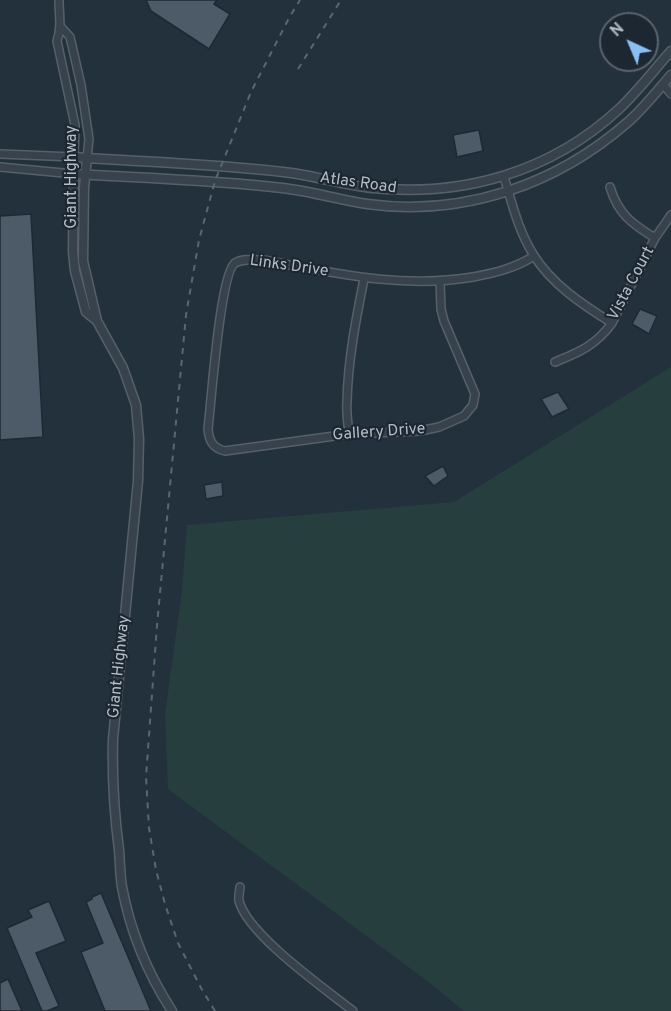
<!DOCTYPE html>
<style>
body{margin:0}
#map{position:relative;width:671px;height:1011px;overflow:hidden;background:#23313c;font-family:Overpass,sans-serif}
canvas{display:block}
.north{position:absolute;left:599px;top:12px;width:60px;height:60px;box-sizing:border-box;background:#1c2731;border:2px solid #58636d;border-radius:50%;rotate:316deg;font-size:16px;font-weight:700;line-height:24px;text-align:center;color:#b3bdc7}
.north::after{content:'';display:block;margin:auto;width:21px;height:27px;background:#8abff6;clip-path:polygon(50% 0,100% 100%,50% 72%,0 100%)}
</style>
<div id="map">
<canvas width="671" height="1011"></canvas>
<div class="north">N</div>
</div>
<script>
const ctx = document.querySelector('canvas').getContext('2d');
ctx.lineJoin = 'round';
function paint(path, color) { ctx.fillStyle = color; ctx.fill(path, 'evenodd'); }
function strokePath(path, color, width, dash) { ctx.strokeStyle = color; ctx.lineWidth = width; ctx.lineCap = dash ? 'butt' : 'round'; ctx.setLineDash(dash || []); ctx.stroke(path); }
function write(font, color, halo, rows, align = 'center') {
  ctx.font = font + ' Overpass,sans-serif'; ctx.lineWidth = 4.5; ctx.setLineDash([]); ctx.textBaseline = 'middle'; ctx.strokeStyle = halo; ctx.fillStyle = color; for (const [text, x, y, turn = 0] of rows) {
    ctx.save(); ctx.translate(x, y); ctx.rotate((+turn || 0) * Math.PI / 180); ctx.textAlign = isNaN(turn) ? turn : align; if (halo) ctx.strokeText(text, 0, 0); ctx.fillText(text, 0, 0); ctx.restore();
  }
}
paint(new Path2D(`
 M671,367V1011H464L426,980L168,789L165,714L182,591L187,525L454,502Z`), '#263f3e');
const building = new Path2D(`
 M146,0H217L214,4L230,14L209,49L151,11Z
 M479,130L483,151L457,157L453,135Z
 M31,214L43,437L0,440V216Z
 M640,309L657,316L649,334L632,324Z
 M558,392L569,409L552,417L541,399Z
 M443,466L448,476L434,486L425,476Z
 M222,482L223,496L206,499L204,485Z
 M101,893L151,1011H105L81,952L103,943L86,902L92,899V897Z
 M49,901L66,941L36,953L59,1006L47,1011H42L7,928L32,917L28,910Z
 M8,979L22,1011H0V983Z`);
paint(building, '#4d5a67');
strokePath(building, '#1e2933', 1.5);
const minor = new Path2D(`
 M61,27L70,37L81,85L89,139L87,158
 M663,84L671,94
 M0,154L74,157L75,125L57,41C62,26 59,16 59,0
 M0,167L74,174
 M504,177C512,203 518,230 533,254C551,284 583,305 612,323
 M610,187C618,214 632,224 655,238
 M440,281L441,309L444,321L475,394L473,405L464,416L439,427L420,431L349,434L225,451C212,448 209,440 208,429C211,405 220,273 235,263C243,258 255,260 263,260C334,273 402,289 473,277C495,273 515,268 534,256
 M555,362C580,352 596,345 612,323L655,238L671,215
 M349,434C348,423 346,412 347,401C348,360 356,319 364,279
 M240,887C240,891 238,897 239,901C248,935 324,988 353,1011`);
const tertiary = new Path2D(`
 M87,158L84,188L83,261L97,321L123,368L136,405L139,439L138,481L113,739C112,777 114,812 119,850C120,862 120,875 122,887C130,930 148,974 172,1011
 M74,174C143,178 213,180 282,188C311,191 339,200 367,204C463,217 556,185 628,122C644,108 657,91 671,75
 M97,321L86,312L75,271L73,252L74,157C144,162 214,164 283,172C313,175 342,185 372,188C464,197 551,172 619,109C638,91 654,70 671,51`);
strokePath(minor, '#55606a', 10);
strokePath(tertiary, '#55606a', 11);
strokePath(minor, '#37424c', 7);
strokePath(tertiary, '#37424c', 8);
strokePath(new Path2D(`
 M298,69L341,0
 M215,1011L201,988L178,943L165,904L156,870L149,828L146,777L157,625L186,315L199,240L215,181L251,92L289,18L300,0`), '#596773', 2, [6, 6]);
write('16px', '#b3bdc7', '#1c2731', [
 ["Giant Highway",73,177,-90],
 ["Atlas Road",358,184,8],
 ["Links Drive",289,267,8],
 ["Vista Court",632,284,-62],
 ["Gallery Drive",379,433,-4],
 ["Giant Highway",120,667,-84]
]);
</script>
